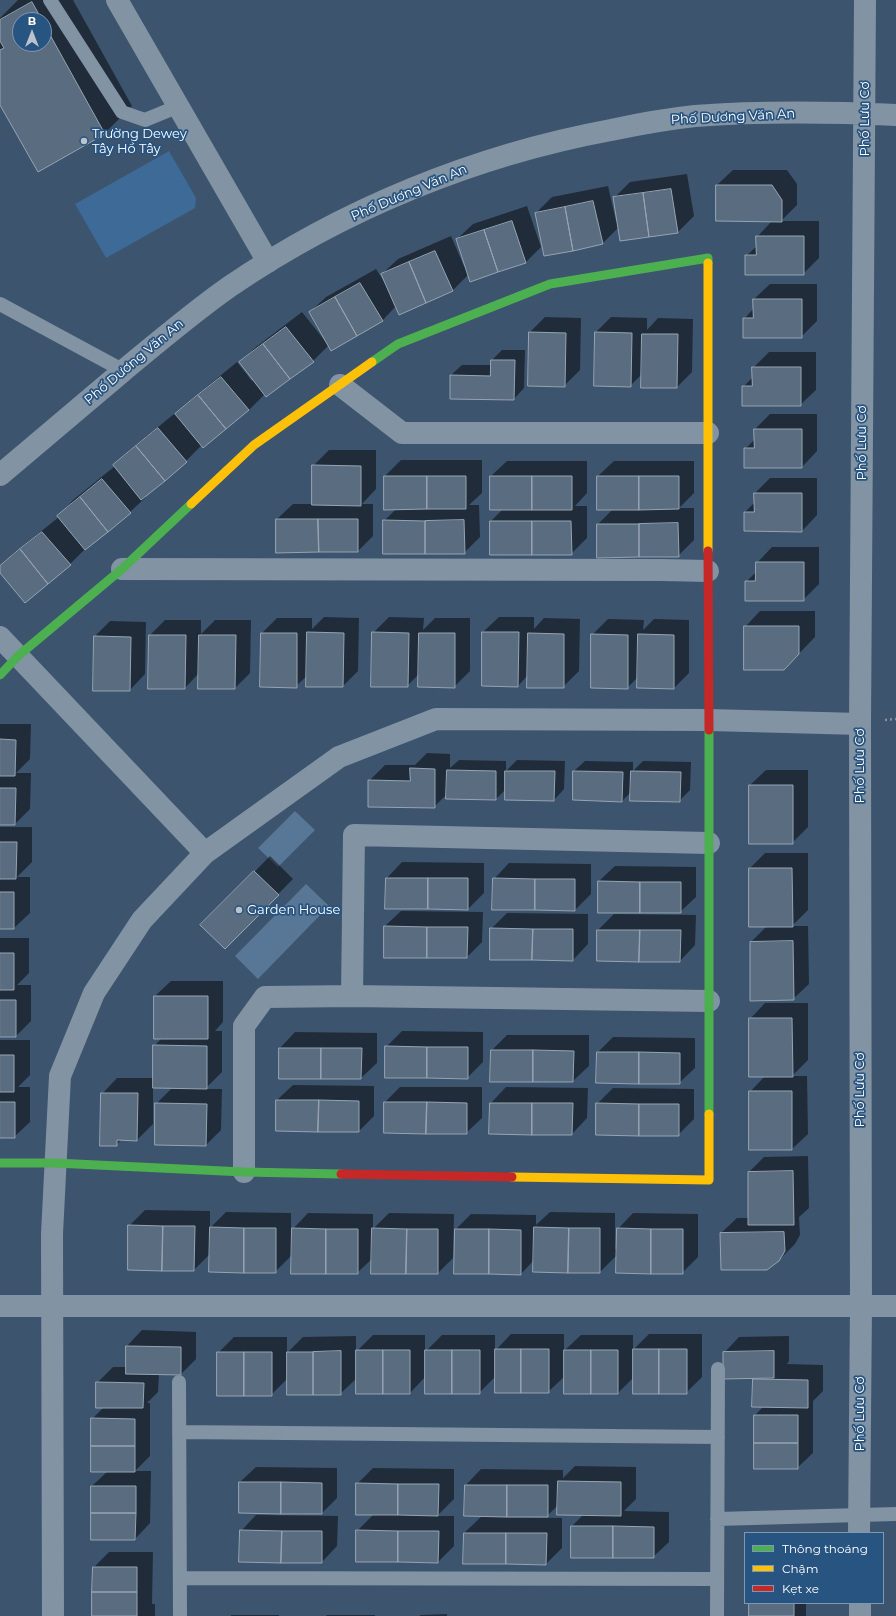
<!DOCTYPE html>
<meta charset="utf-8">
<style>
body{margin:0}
#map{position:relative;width:896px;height:1616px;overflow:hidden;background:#3c546d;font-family:Montserrat,sans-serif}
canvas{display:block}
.legend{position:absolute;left:744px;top:1532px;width:140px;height:72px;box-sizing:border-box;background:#285481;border:1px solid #7e98b3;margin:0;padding:5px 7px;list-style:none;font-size:12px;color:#fff}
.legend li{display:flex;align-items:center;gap:8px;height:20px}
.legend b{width:20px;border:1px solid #7e98b3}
.north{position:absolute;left:12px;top:12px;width:40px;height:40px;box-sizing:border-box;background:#285481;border:1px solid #7e98b3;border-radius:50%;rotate:0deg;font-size:11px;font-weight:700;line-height:16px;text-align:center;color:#fff}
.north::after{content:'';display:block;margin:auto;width:14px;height:18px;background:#bbc3cc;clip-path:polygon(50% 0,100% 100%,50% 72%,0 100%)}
</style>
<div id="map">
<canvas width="896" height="1616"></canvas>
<ul class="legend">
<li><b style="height:5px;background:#4caf50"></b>Thông thoáng</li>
<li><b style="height:5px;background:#ffc107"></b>Chậm</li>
<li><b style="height:5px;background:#c62828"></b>Kẹt xe</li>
</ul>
<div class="north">B</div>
</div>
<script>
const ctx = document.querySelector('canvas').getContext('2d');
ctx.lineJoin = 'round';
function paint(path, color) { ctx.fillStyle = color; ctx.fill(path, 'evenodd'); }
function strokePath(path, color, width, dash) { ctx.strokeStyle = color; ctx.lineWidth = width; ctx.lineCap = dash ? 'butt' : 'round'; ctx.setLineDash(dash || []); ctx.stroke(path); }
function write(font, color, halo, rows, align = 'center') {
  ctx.font = font + ' Montserrat,sans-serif'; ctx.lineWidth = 3.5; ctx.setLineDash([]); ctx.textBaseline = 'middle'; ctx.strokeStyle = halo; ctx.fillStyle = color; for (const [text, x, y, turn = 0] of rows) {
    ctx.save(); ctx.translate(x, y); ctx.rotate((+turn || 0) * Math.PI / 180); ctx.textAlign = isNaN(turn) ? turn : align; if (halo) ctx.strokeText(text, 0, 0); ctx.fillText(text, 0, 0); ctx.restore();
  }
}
paint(new Path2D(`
 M169,151L196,198L195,208L106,258L75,204Z`), '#3d6a97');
paint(new Path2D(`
 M295,811L315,830L278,867L258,848Z
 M306,884L329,906L258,979L235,956Z`), '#587695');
paint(new Path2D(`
 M18,0H73L132,106L105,133L38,171L0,103V18ZM20,20H44V44H20Z
 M733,170H787L797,184V205L781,221H819V258L803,274L746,256L757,246V237L772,221L717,185Z
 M687,174L694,216L678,232L621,240L619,227L602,244L536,213L552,197L608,186L616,221H618L614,198L630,182Z
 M527,206L541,247L526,262L468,275L453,290L396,306L382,321L329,345L313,361L266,396L265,394L249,410L202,445L186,461L145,495L146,497L130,512L85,549L70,564L0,571V567L14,553L59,517L73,500L115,466L114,465L130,450L174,414L176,415L192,399L237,362L252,381L254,379L240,362L256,347L302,312L325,341L326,340L310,312L326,297L376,269L385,283H386L382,274L398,259L451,236L464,266H466L457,239L473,224Z
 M770,284H817V321L801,337L744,319L754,308V299Z
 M545,317L581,318L580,370L564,386L530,332Z
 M611,317L647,318V330L658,318L693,319L692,372L677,387L642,374L630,386L596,332Z
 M502,350H525L524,388L514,399L451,375L462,365H491L492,360Z
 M769,352H816V390L800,405L743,387L753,377V368Z
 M770,414H817V451L802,467L745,449L755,439V429Z
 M329,450H376V489L362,504H373V536L358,551L277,519L293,504H313V466Z
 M401,460H482V493L469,505H479L480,537L464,553L384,521L396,509H385V476Z
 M507,461H587V493L575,506H587V538L571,554L491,521L503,509L491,476Z
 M614,461H694V493L679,508H694V540L678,556L598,524L613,509L598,476Z
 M770,478H817V515L802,531L745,512L755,502V493Z
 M772,547H819V584L803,600L746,582L756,572L757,563Z
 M760,611H815V637L784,669L745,627Z
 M324,617L359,618L358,671L343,686L308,675L296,686L262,633L277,618H312V629Z
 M389,617L424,618L423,630L435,618H470V671L454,687L419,674L407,686L373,633Z
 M499,617H534V629L544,618L580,619L579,671L563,687L528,675L518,686L483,632Z
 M608,619L644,620L643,630L654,619L689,620V673L674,688L638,677L627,688L592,635Z
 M165,620H201V634L215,620H251L250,673L235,688L199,673L185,688L150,635Z
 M110,621L146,622L145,674L130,690L95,636Z
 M0,724H31L30,759L16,773H31L30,809L15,824H0Z
 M427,753L450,754V768L459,760L506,761V771L517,760L565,761L564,789L554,800L506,789L496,799L447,794L434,807L369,781L385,765H415Z
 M585,761L633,762V771L643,761L691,762L690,790L679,801L632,791L622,801L574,771Z
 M766,770H808V827L792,843L750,785Z
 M0,827H32V862L17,877H30V913L14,928H0Z
 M765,853H808V910L792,926H808L809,984L793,999L751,942L767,926L750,868Z
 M270,856L293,879L225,948L202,925Z
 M402,862L484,863V893L468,909L386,908L387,878Z
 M509,863L591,864V894L575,910L493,909L494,879Z
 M615,866L696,867V897L680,912L599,881Z
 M401,911L483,912L482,942L467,957L385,926Z
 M507,913L588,914V944L573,960L491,929Z
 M614,914L696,915L695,945L680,961L598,930Z
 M0,938H29V973L17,985H31V1021L16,1036H0Z
 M171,981H223V1022L215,1031H222V1072L205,1089H222L221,1130L206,1145L156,1104L173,1087H153V1124L137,1140L122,1139L116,1145L102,1094L117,1078H154V1046L162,1038L155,996Z
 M765,1003H808V1060L792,1076H807L808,1134L792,1149H750V1092L765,1076L750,1019Z
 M402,1031L483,1032V1062L467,1078L386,1047Z
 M295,1032L377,1033V1063L361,1078H280V1048Z
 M507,1035H589V1066L573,1081H491L492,1050Z
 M613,1037L695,1038V1068L679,1083L598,1052Z
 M0,1040H30V1075L18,1087H30V1122L14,1137H0Z
 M293,1085L374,1086V1116L359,1131L277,1100Z
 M400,1087H482V1118L466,1133L385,1102Z
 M506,1087L588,1088L587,1118L572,1134L491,1103Z
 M613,1088L694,1089V1119L678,1135L597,1104Z
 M808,1156L809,1208L799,1217L800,1235L795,1244L779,1260L721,1233L737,1218H749V1172L764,1157Z
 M145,1210L210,1211V1228L226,1212L291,1213V1231L308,1213L373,1214V1229L389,1213L454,1214L453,1258L438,1273L373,1258L357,1273L292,1255L275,1272L210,1254L194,1270L129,1269V1226Z
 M550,1212L615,1213V1249H617L618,1229L633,1213L698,1214V1257L682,1273L617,1255L600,1272L534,1260L521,1274L456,1229L471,1214L536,1215V1225Z
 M142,1330L196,1332V1359L181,1374H159L158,1392L147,1403H150V1456L135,1471H151L150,1523L135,1539L92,1486L108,1471L92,1419L104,1407L97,1383L113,1367H127V1346Z
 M511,1334H564V1351L581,1335H633V1350L649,1334H702V1377L686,1393L634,1377L618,1393L565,1376L548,1392L496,1376L479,1393L426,1376L410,1393L357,1378L340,1394L288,1378L271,1395L218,1353L234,1337H287V1353L303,1337L356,1336V1352L373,1335H425V1352L442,1335H495V1351Z
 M789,1336V1361L787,1364L823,1365V1391L813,1401V1453L797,1468L755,1415L764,1406H753L754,1377L724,1353L739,1337Z
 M575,1466L636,1467V1499L624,1511L669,1512V1542L653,1557L572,1526L584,1514L559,1504L547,1516H482V1517L562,1518V1548L546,1564L464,1563V1533L482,1516L465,1515L466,1485L481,1469L563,1470V1478Z
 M256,1467L337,1468V1498L322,1513L240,1482Z
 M373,1468L454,1469V1499L437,1516H454V1546L438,1562L357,1561V1531L374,1514L357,1484Z
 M256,1515L338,1516L337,1546L322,1562L241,1531Z
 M109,1552H153L152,1604H155V1616H93L94,1567Z
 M750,1603H806V1616H749Z
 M447,1614V1616H419L421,1615Z
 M231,1615H279V1616H231Z
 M327,1615H375V1616H326Z`), '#0007');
const building = new Path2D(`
 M32,2L42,20H20V44H44V24L105,134L38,172L0,105V50L4,48L0,41V20Z
 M716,185H772L782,200V222L716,221Z
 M671,189L678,233L649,237L643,193Z
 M643,193L649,237L620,241L613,197Z
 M593,201L603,244L573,251L565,207Z
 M565,207L573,251L544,256L535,213Z
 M512,221L526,263L498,272L484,230Z
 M484,230L498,272L470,282L456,239Z
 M756,236H804V275H745V255H756Z
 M435,251L453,291L426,303L409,262Z
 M409,262L426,303L399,315L381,274Z
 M360,283L383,321L357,336L335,297Z
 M335,297L357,336L331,351L309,312Z
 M753,299H802V338H743V318H753Z
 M286,327L314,362L290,379L263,344Z
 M529,332L566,333L565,387L528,386Z
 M595,332L632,333L631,387L594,386Z
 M642,334H678L677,388H641Z
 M263,344L290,379L266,397L239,362Z
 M491,360H515L514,400L450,399V375L490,376Z
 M752,367H801V406H742V386H752Z
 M221,377L249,410L226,429L198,395Z
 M198,395L226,429L203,448L175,414Z
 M158,428L187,462L165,481L136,446Z
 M754,429H802V468H744V448H754Z
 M136,446L165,481L141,500L113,465Z
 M312,465L361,466V506L312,505Z
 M384,476H427V509L384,510Z
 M427,476H466V509H427Z
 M490,476H532V510H490Z
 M532,476H572V510H532Z
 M597,476H639V510H597Z
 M639,476H679V509L639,510Z
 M102,479L131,513L108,532L80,497Z
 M754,493H802V532L744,531V512H754Z
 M80,497L108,532L85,550L57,516Z
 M276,519H318L319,552L276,553Z
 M318,519H358V552H319Z
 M383,520L425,521V554H383Z
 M464,520L465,554H425V521Z
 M490,521H532V555H490Z
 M532,521H571L572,555H532Z
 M678,523L679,557H639V524Z
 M597,524H639V557L597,558Z
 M42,532L71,565L48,584L20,549Z
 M20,549L48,584L25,603L0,573V566Z
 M756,562H804V601H745V581H755Z
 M744,626H799V654L784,670H744Z
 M307,632L344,633L343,687H306Z
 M372,632L409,633L408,687H371Z
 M482,632H519L518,687L482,686Z
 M261,633H297V688L260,687Z
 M419,633H455V688L418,687Z
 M528,633L564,634V688H527Z
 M591,634L628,635V689L591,688Z
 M638,634L674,635V689L637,688Z
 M149,635H186L185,689H148Z
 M199,635H236L235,689H198Z
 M94,636L131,637L130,691H93Z
 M0,739L16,740L15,776H0Z
 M410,768L435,769V808L368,807V780L410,781Z
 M447,770L496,771V800L446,799Z
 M505,771H555L554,801L505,800Z
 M573,771L623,772L622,802L573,800Z
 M631,771L681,772L680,802L630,801Z
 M749,785H793V844H749Z
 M0,788H16L15,825H0Z
 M0,842H17L16,879H0Z
 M749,868H792L793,927H749Z
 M254,871L279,895L225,949L200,925Z
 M386,878H428V909H385Z
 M428,878H468V910L428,909Z
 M493,878L535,879V910H492Z
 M535,879H575V911L535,910Z
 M598,881L640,882V913H598Z
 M640,882H681V913H640Z
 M0,892H14V929H0Z
 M384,926L427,927V958H384Z
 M427,927H468L467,958H427Z
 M490,928L533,929L532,960H490Z
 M533,929H573V961L532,960Z
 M597,930H640L639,962L597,961Z
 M640,930H681L680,962H639Z
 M793,941L794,1000L750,1001V942Z
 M0,953H14V990H0Z
 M154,996H208V1039H154Z
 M0,1000H16V1037H0Z
 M749,1018H792L793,1077H749Z
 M153,1045L207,1046V1089L153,1088Z
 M385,1046L427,1047V1078H385Z
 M427,1047H468V1079L427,1078Z
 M279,1048H321V1079H279Z
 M321,1048H362L361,1079H321Z
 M491,1050H533V1082H490Z
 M533,1050L574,1051L573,1082H533Z
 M597,1052H639V1084L596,1083Z
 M639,1052L680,1053V1084H639Z
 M0,1055H14V1092H0Z
 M749,1091H792V1150H749Z
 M101,1093H138L137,1141L117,1140V1146H100Z
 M276,1100H319L318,1132L276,1131Z
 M319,1100L359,1101V1132H318Z
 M0,1102H15V1138H0Z
 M384,1102H427L426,1134L384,1133Z
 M427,1102L467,1103V1134H426Z
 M155,1103L207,1104L206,1146L155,1145Z
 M490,1103H532V1135L489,1134Z
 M532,1103H573L572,1135H532Z
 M596,1103L639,1104V1136L596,1135Z
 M639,1104H679V1136H639Z
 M793,1171L794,1225H748V1172Z
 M128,1225L163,1226L162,1271L128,1270Z
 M163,1226H195L194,1271H162Z
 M210,1227L244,1228V1273L209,1272Z
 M534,1227L569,1228L568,1273L533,1272Z
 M244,1228H276V1273H244Z
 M292,1228L326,1229V1274H291Z
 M372,1228L407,1229L406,1274H371Z
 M569,1228H600V1273H568Z
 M617,1228L651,1229V1274L616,1273Z
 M326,1229H358V1274H326Z
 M407,1229H438V1274H406Z
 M455,1229H489V1274H454Z
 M489,1229L521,1230V1275L489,1274Z
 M651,1229H683V1274H651Z
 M784,1232L785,1251L779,1261L767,1270H721L720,1233Z
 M126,1346L181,1347V1375L126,1374Z
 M495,1349H521V1393H495Z
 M521,1349H549V1393H521Z
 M633,1349H659V1394H633Z
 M659,1349H687V1394H659Z
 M356,1350H383V1394H356Z
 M383,1350H410V1394H383Z
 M425,1350H452V1394H425Z
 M452,1350H480V1394H452Z
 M564,1350H591V1394H564Z
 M591,1350H618V1394H591Z
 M341,1351V1395H313V1352Z
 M774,1351V1378L723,1379V1352Z
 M217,1352H244V1396H217Z
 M244,1352H272V1396H244Z
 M287,1352H313V1395H287Z
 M753,1379L808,1380V1408L752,1407Z
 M96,1382L144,1383L143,1408H96Z
 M754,1415H798V1443H754Z
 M91,1418L135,1419V1446H91Z
 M754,1443H798V1469H754Z
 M91,1446H135V1472H91Z
 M558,1481L621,1482V1516L557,1515Z
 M239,1482H281V1514L239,1513Z
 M281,1482L322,1483V1514H281Z
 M356,1483L398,1484V1515H356Z
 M398,1484H439L438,1516L398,1515Z
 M465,1485H507V1517L464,1516Z
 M507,1485H548V1517H507Z
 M91,1486H136V1513H91Z
 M91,1513H136L135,1540H91Z
 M571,1526H613V1558H571Z
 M613,1526L654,1527V1558H613Z
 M240,1530L282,1531L281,1563L239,1562Z
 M356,1530L398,1531V1562H356Z
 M282,1531H322V1563H281Z
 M398,1531H439L438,1563L398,1562Z
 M464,1533H506V1564H463Z
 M506,1533H547L546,1565L506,1564Z
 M93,1567H137V1592H92Z
 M92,1592H137V1616H92Z
 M749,1603H794V1616H749Z`);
paint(building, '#596c80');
strokePath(building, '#96a4b2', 1);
strokePath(new Path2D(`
 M885,720L896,719`), '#8293a3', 2.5, [2, 3]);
strokePath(new Path2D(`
 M50,0L122,112L145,120L179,106
 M0,304L124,371
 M179,1382L180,1616
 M179,1432L718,1437
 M717,1519L896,1514
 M180,1578L717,1579
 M717,1616L718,1369`), '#8293a3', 14);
strokePath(new Path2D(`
 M117,0L268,262
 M340,385L402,433H708
 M0,475C41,440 82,406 123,371C158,342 192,313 229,287C343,209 476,155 611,130C639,124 667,119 695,116C762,111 830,112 896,115
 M122,569L662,570L708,571
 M0,637L205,853
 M352,996L354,835L709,843
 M244,1172V1026L265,997L352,996L709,1001
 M0,1306H896
 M859,1533L861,1306L860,724L865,0
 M860,1603V1616
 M53,1616L52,1234L60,1076L94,993L142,920L205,853L339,757L436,719L709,720L860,724`), '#8293a3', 22);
strokePath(new Path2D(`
 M372,362L398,344L550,284L708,258V263
 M0,675L18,656L122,569L191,504
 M709,730V1114
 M0,1163H55L244,1172L341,1174`), '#4caf50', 9);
strokePath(new Path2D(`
 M708,263V551
 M191,504L254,445L372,362
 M512,1177L709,1180V1114`), '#ffc107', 9);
strokePath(new Path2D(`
 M708,551L709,730
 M341,1174L512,1177`), '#c62828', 9);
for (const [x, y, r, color] of [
 [84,141,4,"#bbc3cc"],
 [239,910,4,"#bbc3cc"]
]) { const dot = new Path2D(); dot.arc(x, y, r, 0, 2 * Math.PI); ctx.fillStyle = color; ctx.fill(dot); strokePath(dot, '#285481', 1.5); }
write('13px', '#fff', '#285481', [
 ["Phố Dương Văn An",733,117,-3],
 ["Phố Lưu Cơ",865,119,-90],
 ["Phố Dương Văn An",409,193,-23],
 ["Phố Dương Văn An",134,362,-40],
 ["Phố Lưu Cơ",862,443,-90],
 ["Phố Lưu Cơ",860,766,-90],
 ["Phố Lưu Cơ",860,1090,-90],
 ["Phố Lưu Cơ",860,1414,-90]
]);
write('13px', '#fff', '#285481', [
 ["Trường Dewey",92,134],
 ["Tây Hồ Tây",92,149],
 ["Garden House",247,910]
], 'left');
</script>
